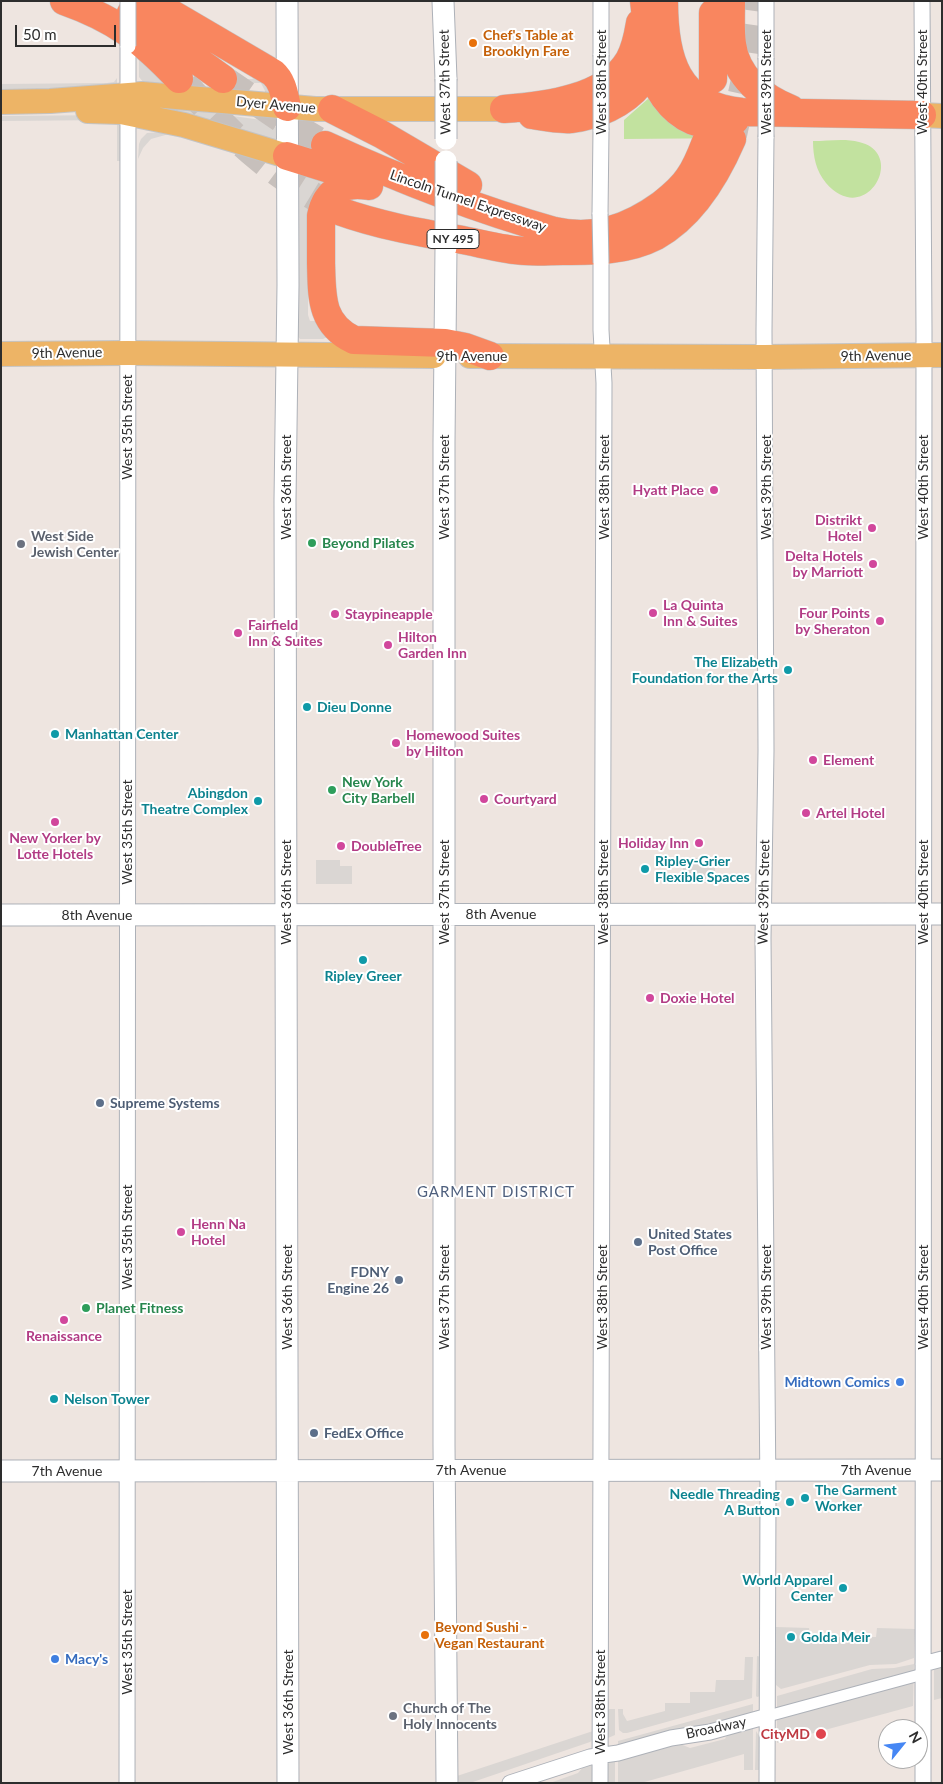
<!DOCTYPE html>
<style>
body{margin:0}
#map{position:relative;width:943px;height:1784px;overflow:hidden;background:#eee5e0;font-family:Lato,sans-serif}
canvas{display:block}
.frame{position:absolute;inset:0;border:2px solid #2d2d2d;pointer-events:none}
.north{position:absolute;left:878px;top:1719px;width:50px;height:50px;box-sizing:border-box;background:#fff;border:1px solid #ababab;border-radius:50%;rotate:61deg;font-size:14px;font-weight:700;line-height:20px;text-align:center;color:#2d2d2d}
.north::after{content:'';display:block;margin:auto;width:18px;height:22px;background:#4687f4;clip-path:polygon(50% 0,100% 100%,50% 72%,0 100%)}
.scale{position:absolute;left:15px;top:25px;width:101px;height:22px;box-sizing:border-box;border:2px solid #2d2d2d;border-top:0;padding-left:6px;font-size:15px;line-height:18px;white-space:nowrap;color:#2d2d2d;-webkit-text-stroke:4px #fff;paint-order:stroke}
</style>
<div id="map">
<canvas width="943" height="1784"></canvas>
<div class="frame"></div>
<div class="north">N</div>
<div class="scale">50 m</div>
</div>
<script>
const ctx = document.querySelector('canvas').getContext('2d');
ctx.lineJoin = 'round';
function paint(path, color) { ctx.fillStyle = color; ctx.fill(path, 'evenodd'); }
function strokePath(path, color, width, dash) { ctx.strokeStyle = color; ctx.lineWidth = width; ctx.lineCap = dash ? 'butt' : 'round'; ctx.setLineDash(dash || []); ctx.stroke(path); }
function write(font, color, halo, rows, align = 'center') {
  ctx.font = font + ' Lato,sans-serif'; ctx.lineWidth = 4; ctx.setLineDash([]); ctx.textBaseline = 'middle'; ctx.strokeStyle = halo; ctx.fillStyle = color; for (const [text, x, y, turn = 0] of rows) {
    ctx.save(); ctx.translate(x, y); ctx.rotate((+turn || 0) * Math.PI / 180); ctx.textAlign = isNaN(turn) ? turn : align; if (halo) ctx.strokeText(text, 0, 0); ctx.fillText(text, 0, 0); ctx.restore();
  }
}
paint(new Path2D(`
 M649,98L736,135H746V138L624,139V120Z
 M813,141C828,141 845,138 859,142C908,153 866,229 826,183C816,171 813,156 813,141Z`), '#c2e29f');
paint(new Path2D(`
 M139,54L192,79H252L254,78V72L275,93H266L261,83H144L139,77Z
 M117,78V86L115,88L1,90V84L107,83L114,82Z
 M139,104H146L269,121L276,127V140L274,142Z
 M113,115L120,121L123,131V161H117V123L113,120L1,121V116Z
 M161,132L169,134L151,139L143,148L138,159L139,144L141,139L147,133Z
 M296,164L308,167L311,171L328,177L330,180L316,197L310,200L308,210V315L310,321H319L325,330L327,337L323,339H300L295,333Z
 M683,858H715V883H683Z
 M316,860H340V866H352V884H316Z
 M776,1627L809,1628L810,1637H876L877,1628L915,1629L914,1658L896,1664L870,1665L781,1689L776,1685Z
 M757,1656L762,1657L761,1696L757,1697L756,1696Z
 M745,1657H753L752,1698L627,1733H623L619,1730L618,1709H623V1714L627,1721L665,1711V1703H690V1692H715L716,1680H744Z
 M914,1664L913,1706L777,1743V1696L872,1669L894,1668Z
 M942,1664V1698L934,1700V1670L935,1668Z
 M753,1704V1715L618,1749V1741Z
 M607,1709H615V1735L608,1738Z
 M749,1728L753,1729V1770H744V1754L641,1783H618V1757L673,1741L690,1748L725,1739L728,1733Z
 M593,1731V1739L590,1742L470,1783H459L458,1780L457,1776Z
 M756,1731L761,1739L763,1770H755Z
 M615,1757V1783H608V1760Z
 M592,1763L594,1783H550L578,1773L584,1766Z`), '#dad6d3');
strokePath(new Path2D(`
 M223,79L283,120L325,145
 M185,85C209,110 232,136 259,158C284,179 311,195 339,211
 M733,135L748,66L757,1`), '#c7c0bc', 28, [28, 14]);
const pedestrian = new Path2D(`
 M768,1716L923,1674`);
const minor = new Path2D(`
 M601,1V55
 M922,1L924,331L923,1783
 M766,58V1
 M766,137L764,331L766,751L763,938L768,1494L767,1783
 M600,214L601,130
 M923,1664L942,1659
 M127,1783L128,46
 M510,1783L590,1757L618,1753L671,1738L710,1732L768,1716
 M600,1783L604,383L601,330V263`);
const secondary = new Path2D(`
 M287,1L288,285L285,500L288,1783
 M443,1L446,79
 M446,248L444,442V1445L447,1783
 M1,915L942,914
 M1,1471L942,1470`);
const primary = new Path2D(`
 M1,102L50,101L142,94L315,109H504
 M88,111L121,112L184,125L287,156
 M922,115L942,116
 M1,354L128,353L434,356
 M470,356L764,357L942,355`);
const motorway = new Path2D(`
 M64,1C115,19 141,39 179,79
 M150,1L273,73C283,82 284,94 287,107
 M644,1C647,21 646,44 650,63C654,87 670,111 693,121C705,126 722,123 735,120
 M664,1C664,58 676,106 742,112L922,115
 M731,1C731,15 730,30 732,44C736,77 763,98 791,109
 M131,13L223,79
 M713,13V79
 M332,109L381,134L468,185
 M504,109C544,106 606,99 629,60C636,48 638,35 640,23
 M532,115C544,117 559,120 571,119C596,116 624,104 640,84C644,78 647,70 650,63
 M325,145C399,179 476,209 554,231C595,240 629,228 662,204C672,196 682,188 689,177C697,166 702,152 707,139
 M287,156L345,174L366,185
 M369,186C344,182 326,190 321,216C321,232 321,248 321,263C322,296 320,324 354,340L445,343L465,347L490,356
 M339,211C378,225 417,232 457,239C480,243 503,250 525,251C537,252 550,251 563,251C595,251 627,251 656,236C692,216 716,176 732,139`);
strokePath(pedestrian, '#adb1b8', 13);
strokePath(minor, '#adb1b8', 17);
strokePath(secondary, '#adb1b8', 23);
strokePath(primary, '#c4c4c4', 26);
strokePath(motorway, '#c4c4c4', 29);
strokePath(pedestrian, '#fff', 11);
strokePath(minor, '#fff', 15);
strokePath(secondary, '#fff', 21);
strokePath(primary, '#edb466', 24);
strokePath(motorway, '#f9865f', 28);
const minorBridge = new Path2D(`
 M128,1V46
 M766,58V137
 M601,130V55
 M600,214L601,263`);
const secondaryBridge = new Path2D(`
 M446,79V139
 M446,161V248`);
strokePath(minorBridge, '#adb1b8', 17, []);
strokePath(secondaryBridge, '#adb1b8', 23, []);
strokePath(minorBridge, '#fff', 15);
strokePath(secondaryBridge, '#fff', 21);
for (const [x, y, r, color] of [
 [473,43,5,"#e8710a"],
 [714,490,5,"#d1479c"],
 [872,528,5,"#d1479c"],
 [312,543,5,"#2e9e5b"],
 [21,544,5,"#6b7280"],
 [873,564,5,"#d1479c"],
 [653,613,5,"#d1479c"],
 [335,614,5,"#d1479c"],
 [880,621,5,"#d1479c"],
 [238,633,5,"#d1479c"],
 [388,645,5,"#d1479c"],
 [788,670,5,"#0f9aa8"],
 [307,707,5,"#0f9aa8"],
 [55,734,5,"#0f9aa8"],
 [396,743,5,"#d1479c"],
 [813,760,5,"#d1479c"],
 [332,790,5,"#2e9e5b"],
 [484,799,5,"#d1479c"],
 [258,801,5,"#0f9aa8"],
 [806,813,5,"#d1479c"],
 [55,822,5,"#d1479c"],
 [699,843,5,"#d1479c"],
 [341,846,5,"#d1479c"],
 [645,869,5,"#0f9aa8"],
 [363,960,5,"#0f9aa8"],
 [650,998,5,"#d1479c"],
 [100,1103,5,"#5c6f8a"],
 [181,1232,5,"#d1479c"],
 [638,1242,5,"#5c6f8a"],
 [399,1280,5,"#5c6f8a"],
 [86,1308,5,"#2e9e5b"],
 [64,1320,5,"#d1479c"],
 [900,1382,5,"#3f7fe0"],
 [54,1399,5,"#0f9aa8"],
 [314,1433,5,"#5c6f8a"],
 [805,1498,5,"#0f9aa8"],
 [790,1502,5,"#0f9aa8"],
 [843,1588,5,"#0f9aa8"],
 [425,1635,5,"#e8710a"],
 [791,1637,5,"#0f9aa8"],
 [55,1659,5,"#3f7fe0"],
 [393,1716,5,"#6b7280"],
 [821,1734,6,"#e0444e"]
]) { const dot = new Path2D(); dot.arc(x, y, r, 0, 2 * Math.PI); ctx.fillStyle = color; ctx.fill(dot); strokePath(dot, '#fff', 2); }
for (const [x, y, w] of [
 [453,239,52]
]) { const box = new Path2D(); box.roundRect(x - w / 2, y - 9.5, w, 19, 4); ctx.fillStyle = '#fff'; ctx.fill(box); strokePath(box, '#2d2d2d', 1); }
write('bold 12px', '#2d2d2d', null, [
 ["NY 495",453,239]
]);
write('bold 14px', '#c56008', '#fff', [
 ["Chef's Table at",483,35],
 ["Brooklyn Fare",483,51],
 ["Beyond Sushi -",435,1627],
 ["Vegan Restaurant",435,1643]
], 'left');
write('14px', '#2d2d2d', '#fff', [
 ["West 37th Street",445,82,-91],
 ["West 38th Street",601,82,-90],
 ["West 39th Street",766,82,-90],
 ["West 40th Street",922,82,-90],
 ["Dyer Avenue",276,105,5],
 ["Lincoln Tunnel Expressway",468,201,19],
 ["9th Avenue",67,353,-1],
 ["9th Avenue",472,356],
 ["9th Avenue",876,356,-1],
 ["West 35th Street",127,427,-90],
 ["West 36th Street",286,487,-90],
 ["West 37th Street",444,487,-90],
 ["West 38th Street",604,487,-90],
 ["West 39th Street",766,487,-90],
 ["West 40th Street",923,487,-90],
 ["West 35th Street",127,832,-90],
 ["West 36th Street",286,892,-90],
 ["West 37th Street",444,892,-90],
 ["West 38th Street",603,892,-90],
 ["West 39th Street",764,892,-89],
 ["West 40th Street",923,892,-90],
 ["8th Avenue",501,914],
 ["8th Avenue",97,915],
 ["West 35th Street",127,1237,-90],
 ["West 36th Street",287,1297,-90],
 ["West 37th Street",444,1297,-90],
 ["West 38th Street",602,1297,-90],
 ["West 39th Street",766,1297,-90],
 ["West 40th Street",923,1297,-90],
 ["7th Avenue",471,1470],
 ["7th Avenue",876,1470],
 ["7th Avenue",67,1471],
 ["West 35th Street",127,1642,-90],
 ["West 36th Street",288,1702,-90],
 ["West 38th Street",600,1702,-90],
 ["Broadway",716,1728,-12]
]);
write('bold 14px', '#b23c85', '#fff', [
 ["Hyatt Place",704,490,"right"],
 ["Distrikt",862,520,"right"],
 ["Hotel",862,536,"right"],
 ["Delta Hotels",863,556,"right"],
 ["by Marriott",863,572,"right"],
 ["La Quinta",663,605],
 ["Inn & Suites",663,621],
 ["Four Points",870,613,"right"],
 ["by Sheraton",870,629,"right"],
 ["Staypineapple",345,614],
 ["Fairfield",248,625],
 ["Inn & Suites",248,641],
 ["Hilton",398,637],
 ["Garden Inn",398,653],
 ["Homewood Suites",406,735],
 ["by Hilton",406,751],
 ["Element",823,760],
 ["Courtyard",494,799],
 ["Artel Hotel",816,813],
 ["New Yorker by",55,838,"center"],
 ["Lotte Hotels",55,854,"center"],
 ["Holiday Inn",689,843,"right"],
 ["DoubleTree",351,846],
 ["Doxie Hotel",660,998],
 ["Henn Na",191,1224],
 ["Hotel",191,1240],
 ["Renaissance",64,1336,"center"]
], 'left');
write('bold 14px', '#5b616d', '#fff', [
 ["West Side",31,536],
 ["Jewish Center",31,552],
 ["Church of The",403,1708],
 ["Holy Innocents",403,1724]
], 'left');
write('bold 14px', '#27864d', '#fff', [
 ["Beyond Pilates",322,543],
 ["New York",342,782],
 ["City Barbell",342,798],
 ["Planet Fitness",96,1308]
], 'left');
write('bold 14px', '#0d838f', '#fff', [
 ["The Elizabeth",778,662,"right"],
 ["Foundation for the Arts",778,678,"right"],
 ["Dieu Donne",317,707],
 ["Manhattan Center",65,734],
 ["Abingdon",248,793,"right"],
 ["Theatre Complex",248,809,"right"],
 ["Ripley-Grier",655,861],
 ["Flexible Spaces",655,877],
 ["Ripley Greer",363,976,"center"],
 ["Nelson Tower",64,1399],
 ["The Garment",815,1490],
 ["Worker",815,1506],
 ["Needle Threading",780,1494,"right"],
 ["A Button",780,1510,"right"],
 ["World Apparel",833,1580,"right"],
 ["Center",833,1596,"right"],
 ["Golda Meir",801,1637]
], 'left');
write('bold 14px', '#4e5e75', '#fff', [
 ["Supreme Systems",110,1103],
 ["United States",648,1234],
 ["Post Office",648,1250],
 ["FDNY",389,1272,"right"],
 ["Engine 26",389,1288,"right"],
 ["FedEx Office",324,1433]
], 'left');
write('bold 14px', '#366cbe', '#fff', [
 ["Midtown Comics",890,1382],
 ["Macy's",65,1659,"left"]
], 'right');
write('bold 14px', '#be3a42', '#fff', [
 ["CityMD",810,1734]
], 'right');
ctx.letterSpacing = '1px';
write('15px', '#4e5f7d', '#fff', [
 ["GARMENT DISTRICT",496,1192]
]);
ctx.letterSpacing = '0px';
</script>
